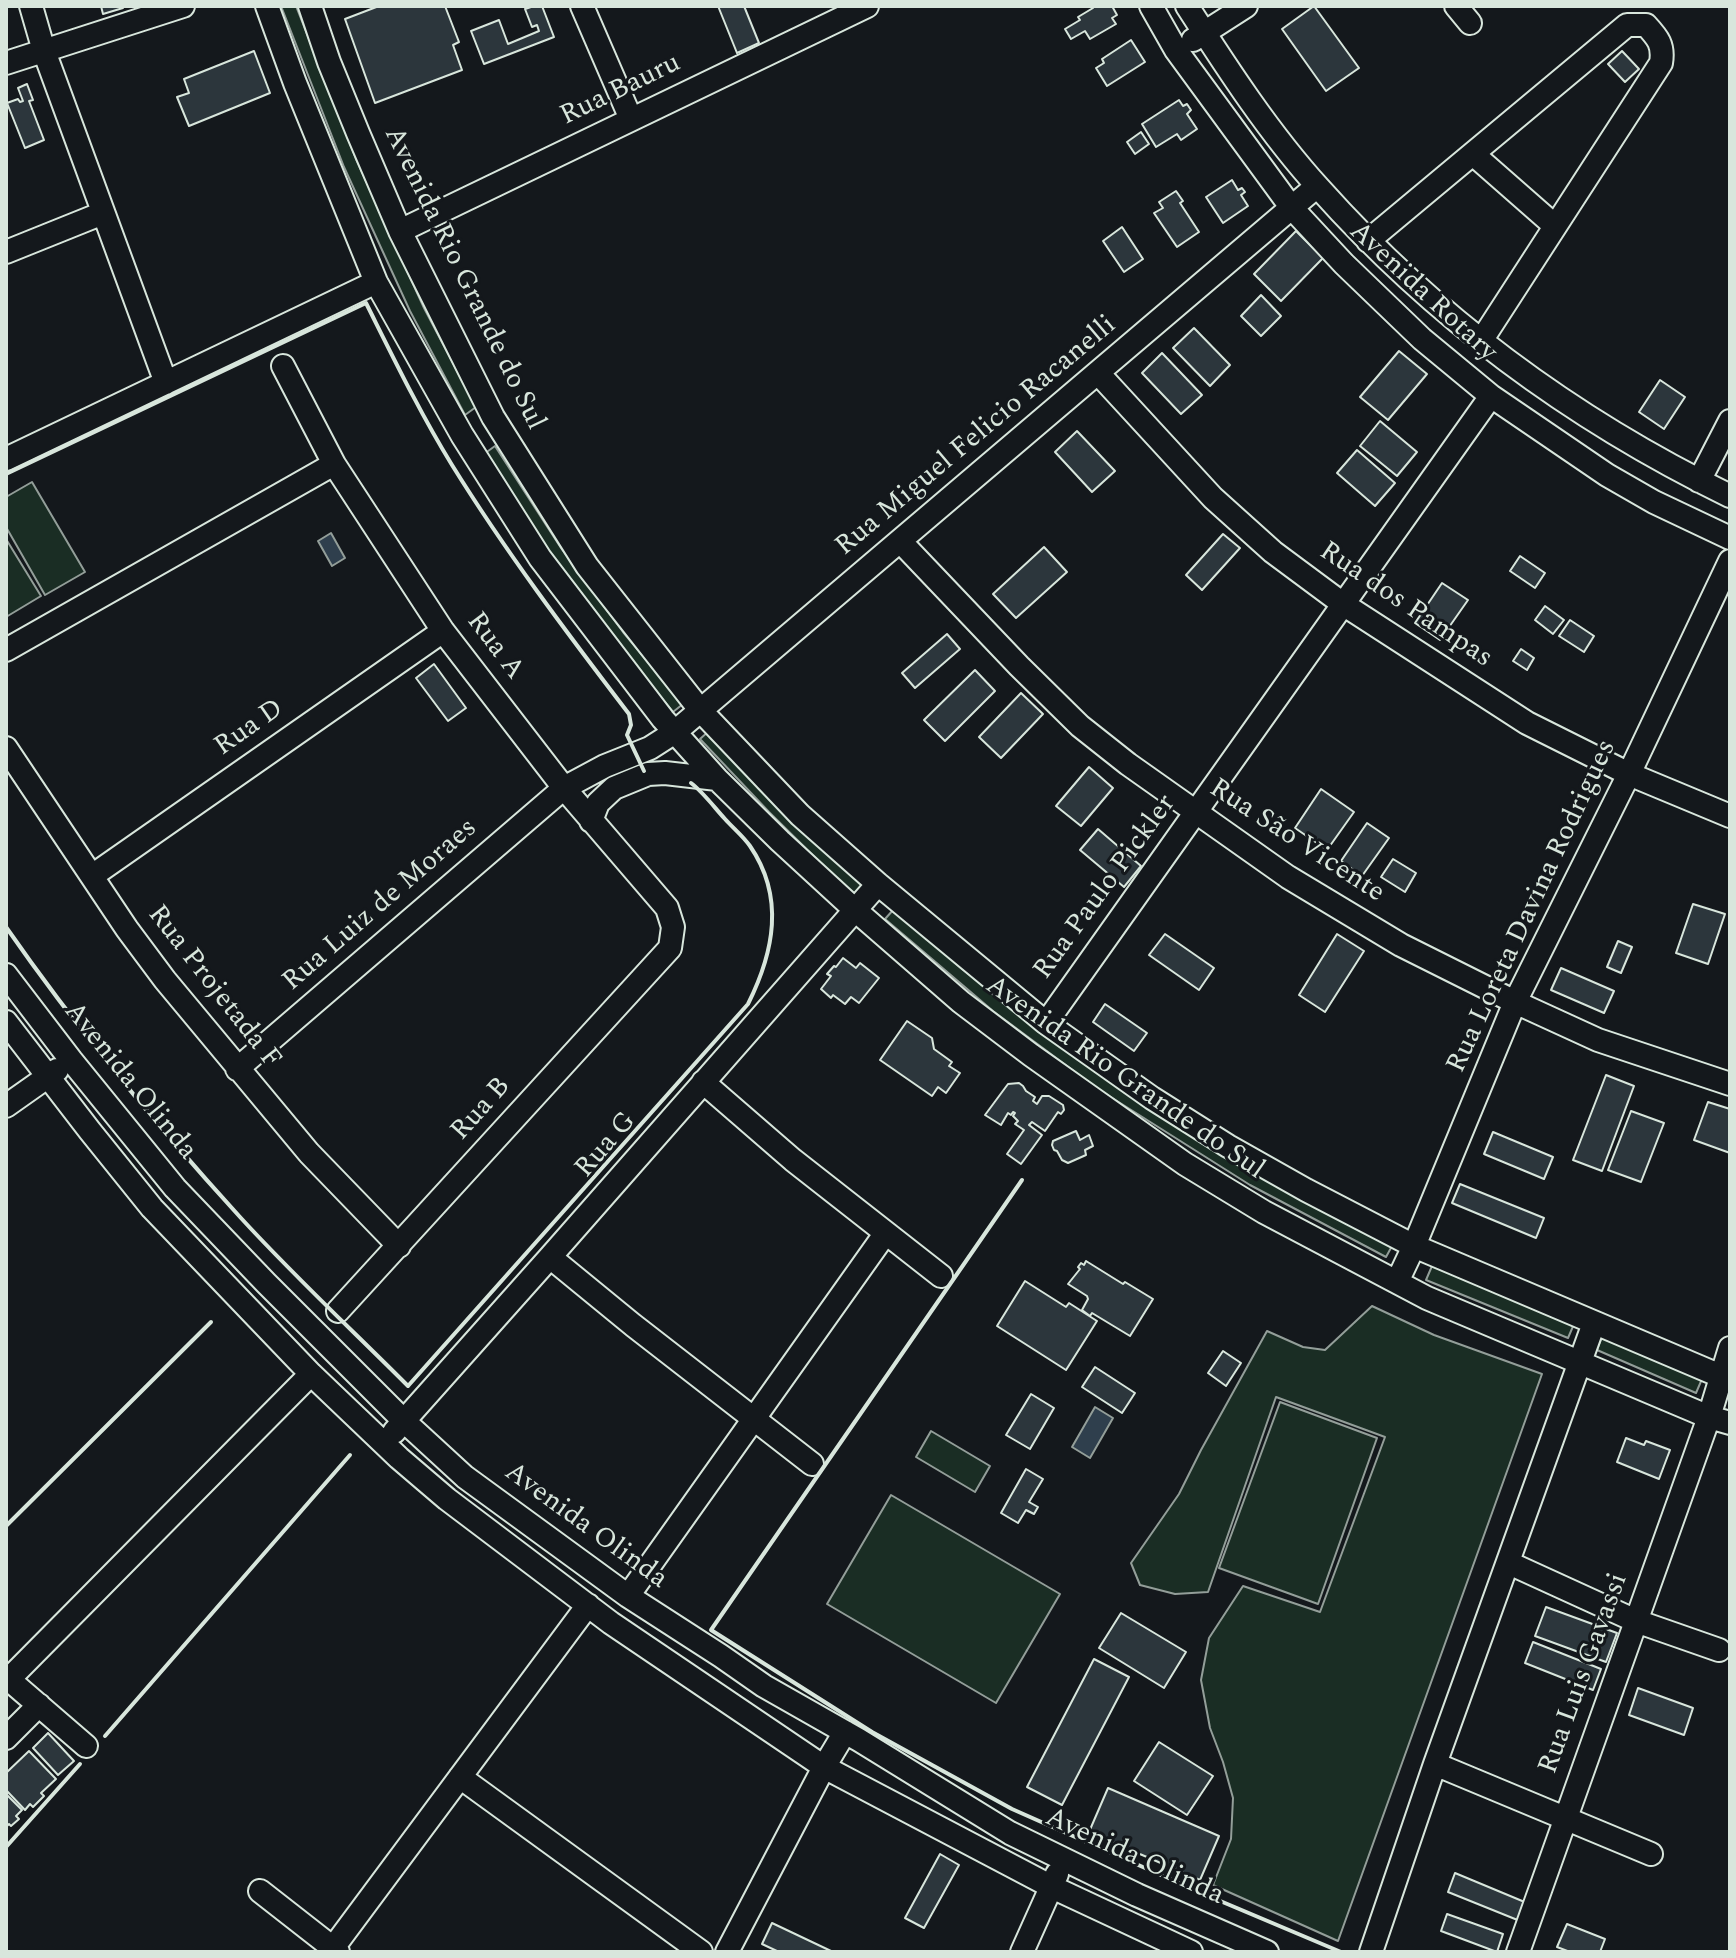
<!DOCTYPE html>
<meta charset="utf-8">
<style>
body{margin:0}
#map{position:relative;width:1736px;height:1958px;overflow:hidden;background:#14181c;font-family:Spectral,serif}
canvas{display:block}
.frame{position:absolute;inset:0;border:8px solid #d8e6dc;pointer-events:none}
</style>
<div id="map">
<canvas width="1736" height="1958"></canvas>
<div class="frame"></div>
</div>
<script>
const ctx = document.querySelector('canvas').getContext('2d');
ctx.lineJoin = 'round';
function paint(path, color) { ctx.fillStyle = color; ctx.fill(path, 'evenodd'); }
function strokePath(path, color, width, dash) { ctx.strokeStyle = color; ctx.lineWidth = width; ctx.lineCap = dash ? 'butt' : 'round'; ctx.setLineDash(dash || []); ctx.stroke(path); }
function write(font, color, halo, rows, align = 'center') {
  ctx.font = font + ' Spectral,serif'; ctx.lineWidth = 6; ctx.setLineDash([]); ctx.textBaseline = 'middle'; ctx.strokeStyle = halo; ctx.fillStyle = color; for (const [text, x, y, turn = 0] of rows) {
    ctx.save(); ctx.translate(x, y); ctx.rotate((+turn || 0) * Math.PI / 180); ctx.textAlign = isNaN(turn) ? turn : align; if (halo) ctx.strokeText(text, 0, 0); ctx.fillText(text, 0, 0); ctx.restore();
  }
}
const green = new Path2D(`
 M281,6H296L356,159L424,308L476,407L465,415L410,311L344,167Z
 M495,446L561,548L623,632L683,704L673,712L612,639L551,556L484,454Z
 M32,482L85,572L45,595L6,527V497Z
 M6,539L41,596L6,617Z
 M710,730L777,803L862,885L853,895L769,812L700,739Z
 M894,909L961,968L1002,1000L1392,1246L1386,1257L1250,1185L1098,1089L993,1011L885,919Z
 M1432,1266L1574,1324L1568,1338L1426,1280Z
 M1372,1306L1434,1335L1542,1374L1338,1941L1213,1885L1231,1839L1233,1798L1223,1762L1210,1728L1201,1680L1209,1638L1243,1586L1320,1612L1385,1437L1276,1397L1208,1592L1175,1594L1140,1585L1131,1563L1179,1494L1201,1450L1267,1331L1303,1347L1325,1350Z
 M1602,1337L1702,1379L1696,1393L1597,1350Z
 M1280,1402L1377,1438L1318,1604L1219,1568Z
 M931,1431L990,1466L975,1492L916,1457Z
 M891,1495L1060,1594L996,1703L827,1604Z`);
paint(green, '#1a2d24');
strokePath(green, '#939e99', 2);
const water = new Path2D(`
 M331,533L345,558L332,566L318,541Z
 M1095,1407L1113,1418L1090,1458L1072,1447Z`);
paint(water, '#2f3f4d');
strokePath(water, '#939e99', 2);
const building = new Path2D(`
 M101,6H123V8L103,14Z
 M379,6H445L459,42L453,45L462,70L375,103L345,19Z
 M534,6H542L554,37L484,64L471,31L499,20L508,44L539,31L537,25L532,27L525,9Z
 M718,6H744L759,43L737,53Z
 M1091,6H1112L1117,15L1112,18L1116,24L1090,39L1085,31L1071,39L1065,29L1080,20L1078,17L1093,8Z
 M1314,6L1359,68L1326,91L1282,29Z
 M1131,40L1145,62L1107,86L1096,68L1104,63L1102,59Z
 M254,51L270,93L189,126L177,97L189,93L184,79Z
 M1622,51L1639,69L1625,82L1608,64Z
 M27,84L33,100L29,101L44,140L25,148L7,103L18,99L20,102L23,101L18,88Z
 M1179,100L1183,106L1187,104L1191,110L1187,114L1197,129L1181,140L1177,134L1156,147L1142,124Z
 M1141,132L1149,144L1135,154L1127,142Z
 M1232,180L1238,190L1242,188L1245,192L1241,195L1248,206L1223,223L1206,197Z
 M1176,191L1183,201L1180,203L1199,232L1177,247L1154,213L1163,208L1159,202Z
 M1122,227L1143,259L1124,272L1103,241Z
 M1296,231L1323,258L1281,301L1254,274Z
 M1261,295L1281,316L1261,336L1241,316Z
 M1194,328L1230,365L1210,386L1173,348Z
 M1399,351L1427,374L1388,420L1360,397Z
 M1162,353L1202,395L1181,414L1142,373Z
 M1660,380L1685,397L1664,429L1639,412Z
 M1380,421L1417,452L1397,476L1360,446Z
 M1077,431L1115,471L1092,492L1055,452Z
 M1357,450L1395,483L1375,506L1337,473Z
 M1223,534L1240,548L1202,590L1186,575Z
 M1044,547L1067,572L1016,618L993,594Z
 M1520,556L1545,573L1535,588L1510,571Z
 M1442,583L1468,600L1440,640L1415,623Z
 M1545,606L1564,620L1553,634L1535,620Z
 M1570,620L1594,636L1584,652L1559,636Z
 M947,634L960,649L915,688L902,673Z
 M1521,649L1534,658L1527,670L1513,661Z
 M434,664L466,708L448,721L416,678Z
 M975,670L995,691L945,741L924,720Z
 M1021,693L1043,714L1001,758L979,737Z
 M1089,767L1113,788L1081,826L1056,806Z
 M1321,789L1354,812L1327,850L1295,828Z
 M1367,823L1389,838L1362,876L1341,861Z
 M1098,829L1141,866L1124,887L1080,850Z
 M1393,859L1416,873L1405,892L1381,877Z
 M1693,904L1725,914L1708,964L1676,953Z
 M1165,934L1214,968L1199,990L1149,955Z
 M1337,934L1364,951L1325,1012L1299,995Z
 M1618,941L1632,947L1621,973L1607,967Z
 M843,958L856,968L860,963L879,978L859,1003L851,997L845,1004L833,995L831,998L821,989L831,976L827,974L834,966L836,967Z
 M1561,968L1614,991L1604,1013L1551,990Z
 M1105,1004L1147,1033L1134,1051L1093,1022Z
 M907,1021L932,1038L934,1049L952,1062L949,1066L960,1073L946,1093L938,1087L932,1096L880,1060Z
 M1606,1075L1634,1086L1602,1171L1573,1160Z
 M1019,1083L1023,1086L1026,1091L1035,1097L1033,1101L1037,1104L1042,1096H1049L1063,1105L1064,1110L1061,1114L1058,1112L1045,1131L1032,1122L1029,1125L1042,1135L1021,1164L1007,1154L1024,1130L1015,1124L1018,1121L1013,1116L1015,1113L1013,1112L1011,1115L1008,1113L1001,1125L985,1115L1008,1084Z
 M1708,1102L1730,1109V1153L1694,1140Z
 M1631,1111L1664,1123L1641,1182L1608,1170Z
 M1076,1131L1080,1140L1089,1135L1093,1146L1085,1150L1086,1155L1068,1163L1062,1160L1057,1151L1054,1150L1052,1145L1053,1141Z
 M1493,1132L1553,1157L1544,1179L1484,1154Z
 M1460,1184L1544,1218L1536,1238L1452,1203Z
 M1086,1261L1123,1284L1125,1282L1153,1299L1130,1336L1092,1313L1090,1316L1082,1310L1088,1299L1087,1296L1068,1284L1080,1269L1078,1267L1081,1263L1084,1265Z
 M1025,1281L1066,1307L1069,1303L1097,1321L1066,1370L997,1326Z
 M1223,1351L1241,1363L1226,1386L1208,1373Z
 M1095,1367L1135,1393L1122,1413L1082,1387Z
 M1031,1394L1054,1408L1030,1449L1006,1435Z
 M1626,1438L1644,1445L1646,1441L1670,1450L1659,1479L1617,1462Z
 M1026,1469L1043,1479L1029,1502L1038,1507L1034,1514L1026,1510L1018,1523L1001,1513Z
 M1546,1607L1617,1633L1606,1662L1535,1636Z
 M1121,1613L1186,1652L1164,1688L1099,1648Z
 M1533,1642L1601,1669L1593,1690L1525,1663Z
 M1094,1659L1129,1677L1062,1805L1027,1787Z
 M1638,1688L1693,1708L1684,1735L1629,1715Z
 M48,1733L74,1761L58,1775L33,1748Z
 M1159,1742L1213,1776L1187,1815L1134,1781Z
 M29,1751L56,1779L41,1793L44,1796L33,1807L30,1804L25,1810L6,1790V1773Z
 M1108,1788L1219,1836L1200,1880L1089,1832Z
 M6,1794L22,1810L16,1816L19,1819L11,1826L9,1824L6,1827Z
 M940,1854L959,1865L924,1928L905,1918Z
 M1455,1873L1527,1903L1520,1921L1448,1892Z
 M1447,1914L1503,1934L1497,1952L1441,1931Z
 M772,1923L831,1951V1952H779L762,1944Z
 M1567,1924L1605,1939L1600,1952H1570L1557,1947Z`);
paint(building, '#2c363c');
strokePath(building, '#d8e6dc', 2);
const minor = new Path2D(`
 M31,6L44,51L166,383
 M267,6L295,83L376,282L462,435L540,558L663,719L717,779L780,841L854,909L961,1002L1031,1055L1185,1164L1264,1212L1427,1298L1709,1417L1730,1423
 M310,6L329,62L358,133L400,231L493,417L587,566L701,711L800,815L878,884L1046,1023L1152,1098L1228,1146L1306,1190L1414,1246L1730,1380
 M582,6L631,119
 M1151,6L1176,50L1291,207L1344,264L1422,339L1491,396L1607,475L1654,502L1730,538
 M1187,6C1227,68 1269,133 1319,188C1435,318 1574,420 1730,496
 M1456,6L1470,23
 M1193,40L1246,6
 M6,63L183,6
 M1473,154L1555,226
 M400,231L867,6
 M1368,241L1627,25H1646C1658,38 1664,45 1661,63L1481,341
 M6,252L103,213
 M283,366L334,464L443,631L564,788L667,908L673,927L670,948L338,1311
 M1098,373L1213,498L1273,552L1343,604L1527,723L1629,774L1730,816
 M6,459L376,282
 M1699,481L1730,421
 M900,541L1019,666L1080,726L1128,764L1288,877L1401,945L1515,1002L1598,1040L1730,1084
 M6,650L334,464
 M6,748L127,929L165,980L309,1153L399,1246
 M591,821L598,803L614,788L648,774L665,773L717,779
 M92,876L443,631
 M6,975L71,1060L175,1188L266,1283L404,1421L465,1477L628,1596L721,1656L764,1686L859,1740L1010,1833L1137,1895L1267,1952
 M6,1022L90,1131L152,1208L311,1374L399,1458L447,1499L611,1623L824,1767L1052,1887L1191,1952
 M1046,1023L1491,396
 M237,1069L564,788L605,766L650,748L675,732L1317,186
 M703,1082L793,1160L941,1276
 M6,1106L57,1070
 M550,1257L633,1325L812,1464
 M1397,1282L1414,1246L1515,1002L1629,774L1730,561
 M394,1432L550,1257L878,884
 M1509,1563L1636,1621L1719,1650
 M628,1596L885,1234
 M6,1677L86,1746
 M9,1679L311,1374
 M6,1738L39,1705
 M1435,1764L1651,1854
 M460,1777L701,1952
 M260,1891L338,1952
 M333,1948L588,1605
 M727,1952L824,1767L845,1732
 M1022,1952L1057,1874
 M1371,1952L1435,1764L1594,1323
 M1518,1952L1709,1417L1730,1348`);
strokePath(minor, '#d8e6dc', 26);
strokePath(minor, '#14181c', 22);
strokePath(new Path2D(`
 M6,474L366,303C393,357 420,413 452,465C506,552 567,633 629,714L631,725L627,735L644,771
 M6,927C77,1029 156,1125 240,1217C293,1275 352,1330 408,1386L748,1004C774,952 785,897 750,846C743,836 733,828 725,819C714,807 703,792 691,783
 M1022,1180L711,1630L872,1732L1012,1809L1206,1895L1341,1952
 M6,1526L211,1322
 M105,1736L350,1455
 M6,1847L80,1764`), '#d8e6dc', 4);
write('28px', '#d8e6dc', '#14181c', [
 ["Rua Bauru",621,91,-26],
 ["Avenida Rio Grande do Sul",463,279,64],
 ["Avenida Rotary",1422,293,43],
 ["Rua Miguel Felicio Racanelli",977,437,-40],
 ["Rua dos Pampas",1405,606,34],
 ["Rua A",494,647,53],
 ["Rua D",250,729,-35],
 ["Rua São Vicente",1296,842,33],
 ["Rua Paulo Pickler",1106,888,-54],
 ["Rua Luiz de Moraes",381,906,-41],
 ["Rua Loreta Davina Rodrigues",1533,907,-65],
 ["Rua Projetada F",213,988,52],
 ["Avenida Rio Grande do Sul",1124,1079,35],
 ["Avenida Olinda",129,1082,51],
 ["Rua B",482,1110,-48],
 ["Rua G",607,1146,-49],
 ["Avenida Olinda",585,1527,36],
 ["Rua Luis Gavassi",1585,1674,-70],
 ["Avenida Olinda",1134,1858,25]
]);
</script>
